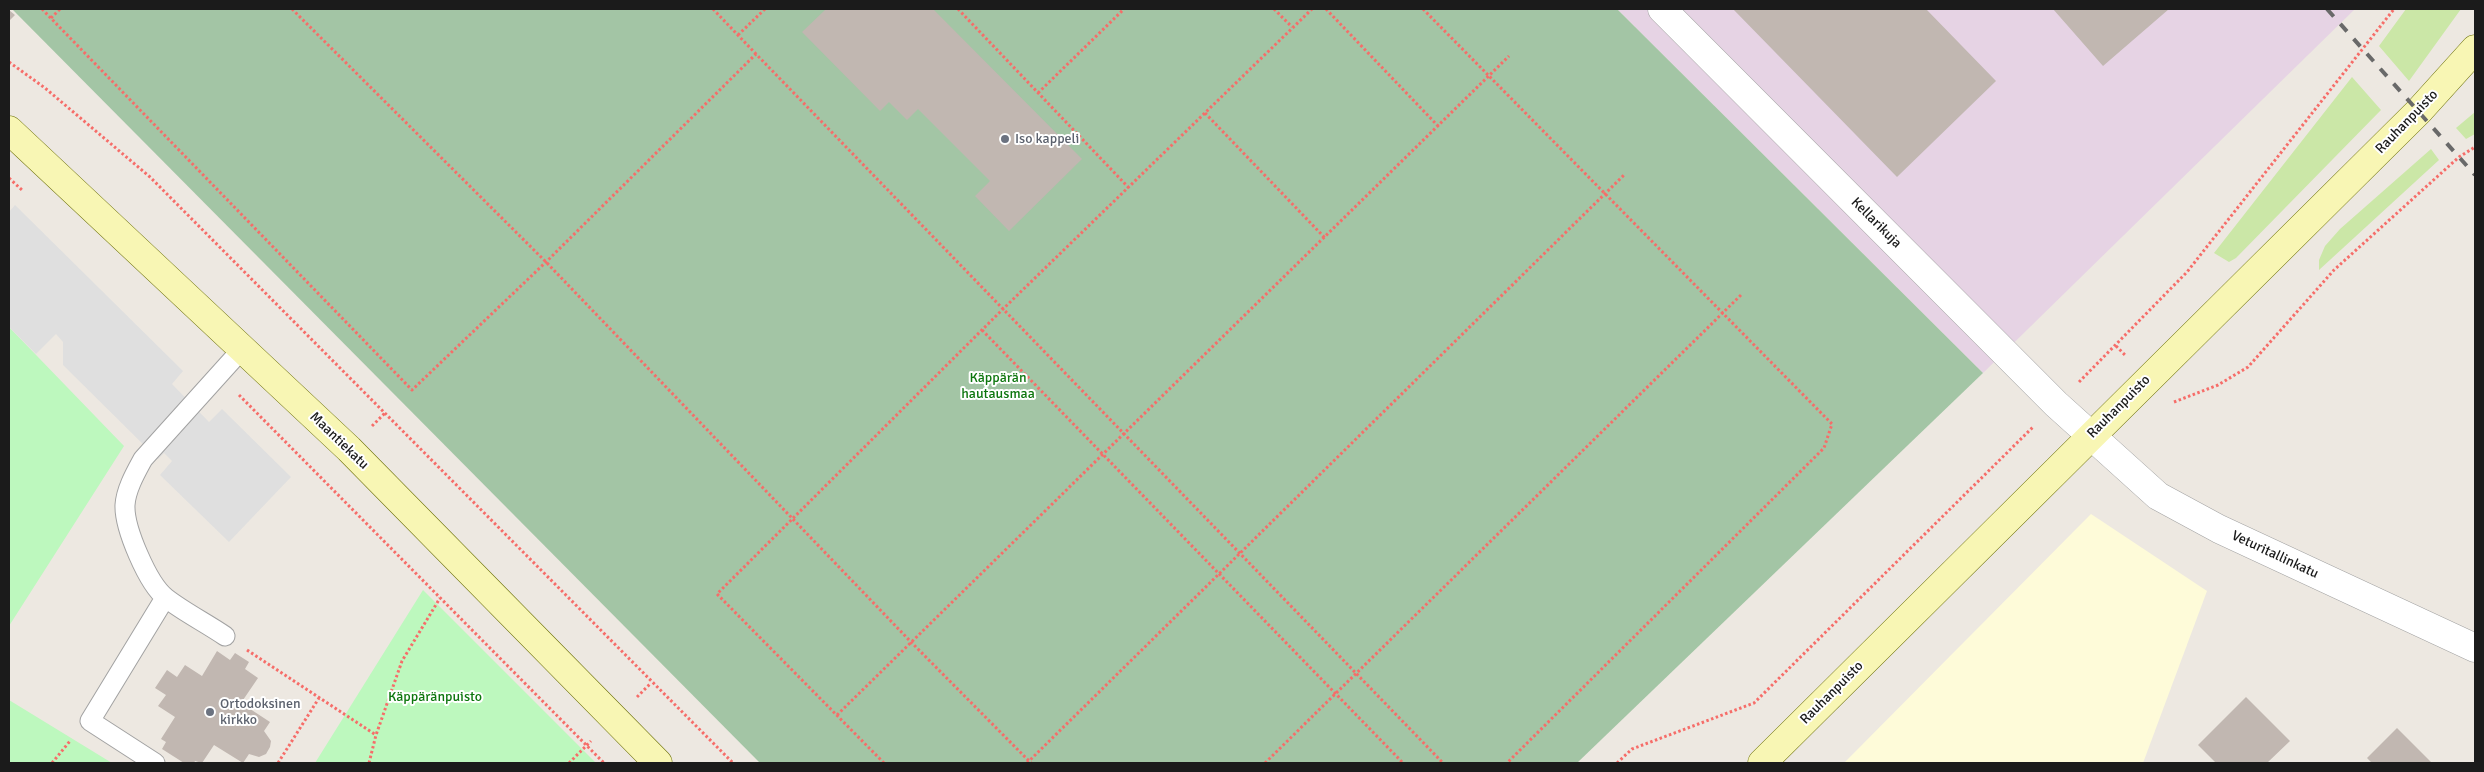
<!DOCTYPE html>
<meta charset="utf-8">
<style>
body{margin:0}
#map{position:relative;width:2484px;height:772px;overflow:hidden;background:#ede8e1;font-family:Signika,sans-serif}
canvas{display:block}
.frame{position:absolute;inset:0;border:10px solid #1b1b1b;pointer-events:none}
</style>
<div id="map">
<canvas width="2484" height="772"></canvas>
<div class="frame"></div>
</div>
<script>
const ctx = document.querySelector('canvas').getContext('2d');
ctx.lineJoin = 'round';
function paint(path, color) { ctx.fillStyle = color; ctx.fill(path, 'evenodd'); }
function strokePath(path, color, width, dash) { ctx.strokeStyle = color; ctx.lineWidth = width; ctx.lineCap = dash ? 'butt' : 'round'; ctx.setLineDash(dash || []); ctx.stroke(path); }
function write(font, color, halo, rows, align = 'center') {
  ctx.font = font + ' Signika,sans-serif'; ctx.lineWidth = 4; ctx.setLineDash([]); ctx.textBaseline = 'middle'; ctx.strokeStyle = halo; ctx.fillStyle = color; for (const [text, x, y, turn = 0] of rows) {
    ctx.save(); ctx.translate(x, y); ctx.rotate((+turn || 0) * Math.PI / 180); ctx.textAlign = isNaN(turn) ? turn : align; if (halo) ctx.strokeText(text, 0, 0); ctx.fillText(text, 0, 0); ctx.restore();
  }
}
paint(new Path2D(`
 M1617,9H2355L1983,373Z`), '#e6d3e4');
paint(new Path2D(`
 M2091,514L2207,591L2143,763H1844Z`), '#fefbd9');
paint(new Path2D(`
 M2406,9H2461L2409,81L2379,46Z
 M2352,77L2381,110L2236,258L2229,262L2214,253Z
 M2475,112V134L2466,139L2456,128Z
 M2431,149L2439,160L2319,270V260L2325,246L2340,229Z`), '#cbe7a7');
paint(new Path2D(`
 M12,9H1617L1983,373L1577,763H760Z`), '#a3c5a5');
paint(new Path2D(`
 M9,327L124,446L9,626Z
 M423,590L596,763H315Z
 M9,700L112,763H9Z`), '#bdf8be');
paint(new Path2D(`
 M15,205L183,371L172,384L209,422L222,409L291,477L229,542L160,475L172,461L164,453L158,459L63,365V342L56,334L36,354L9,327V212Z`), '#dfdfdf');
paint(new Path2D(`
 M823,9H933L1082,159L1009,231L975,196L990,181L918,109L907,120L889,102L880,111L802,32L825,10Z
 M1733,9H1926L1996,81L1897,177Z
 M2053,9H2169L2103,66Z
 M9,10L15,15L9,21Z
 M217,651L230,660L235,653L249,662L245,669L258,678L241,703L270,722L264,731L271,741L270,747L266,754L259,757L249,754L243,763L214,745L202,763L195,761L194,763H184L162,749L166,742L161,739L175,717L158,706L166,695L155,688L167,670L177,677L185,665L202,676Z
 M2246,697L2290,741L2267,763H2216L2198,745Z
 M2397,728L2432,763H2372L2367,758Z`), '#c1b7b1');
const lane = new Path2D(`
 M225,636C206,623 184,612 166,598C148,584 124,528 125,505C126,489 136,472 143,459L243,348
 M155,763L90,721L165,598`);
const street = new Path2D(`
 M1662,9L2056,404L2158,496L2219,529L2475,648`);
const secondary = new Path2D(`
 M9,130L349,449L658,763
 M1762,763L2419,111L2475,49`);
strokePath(lane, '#a2a2a2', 21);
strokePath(street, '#a2a2a2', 29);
strokePath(secondary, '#6a6e07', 29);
strokePath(new Path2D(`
 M42,9L412,390L546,262L756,54L1443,763
 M292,9L546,262L911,642L1031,763
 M713,9L756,54
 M958,9L1129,188
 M1274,9L1292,27
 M1326,9L1439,127
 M1423,9L1832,424L1824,448L1507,763
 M51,18L60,9
 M738,35L765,9
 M9,62L45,88L150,177L733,763
 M1038,93L1124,9
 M1205,113L1325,238
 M9,178L23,191
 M982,330L1403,763
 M2116,346L2126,356
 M2079,382L2187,272L2394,9
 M239,395L604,763
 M2174,402L2218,385L2248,367L2334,270L2459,157L2475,147
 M372,426L385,413
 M247,650L376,735
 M637,697L651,683
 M837,715L1509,56
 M52,763L70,741
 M278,763L319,698
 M369,763L376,735L402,661L440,598
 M569,763L591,741
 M884,763L717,594L1003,309L1312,9
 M1027,763L1625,174
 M1265,763L1742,294
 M1617,763L1632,749L1754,703L2033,427`), '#f66d69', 3, [2.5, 2.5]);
strokePath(lane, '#fff', 19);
strokePath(street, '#fff', 28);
strokePath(secondary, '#f8f6b4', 28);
strokePath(new Path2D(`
 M2327,9L2475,175`), '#696969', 4, [10, 10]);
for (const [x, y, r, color] of [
 [1005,139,5,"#6b7280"],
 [210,712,5,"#6b7280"]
]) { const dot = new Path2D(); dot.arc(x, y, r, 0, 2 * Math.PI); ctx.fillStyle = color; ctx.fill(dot); strokePath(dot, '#fff', 2); }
write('14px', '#1b1b1b', '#fff', [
 ["Rauhanpuisto",2407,122,-46],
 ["Kellarikuja",1876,223,45],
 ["Rauhanpuisto",2119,407,-45],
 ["Maantiekatu",339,441,44],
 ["Veturitallinkatu",2275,555,25],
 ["Rauhanpuisto",1832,693,-45]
]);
write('14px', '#5b616d', '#fff', [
 ["Iso kappeli",1015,139],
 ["Ortodoksinen",220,704],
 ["kirkko",220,720]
], 'left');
write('14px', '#0d760e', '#fff', [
 ["Käppärän",998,378],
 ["hautausmaa",998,394],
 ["Käppäränpuisto",435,697]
]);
</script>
